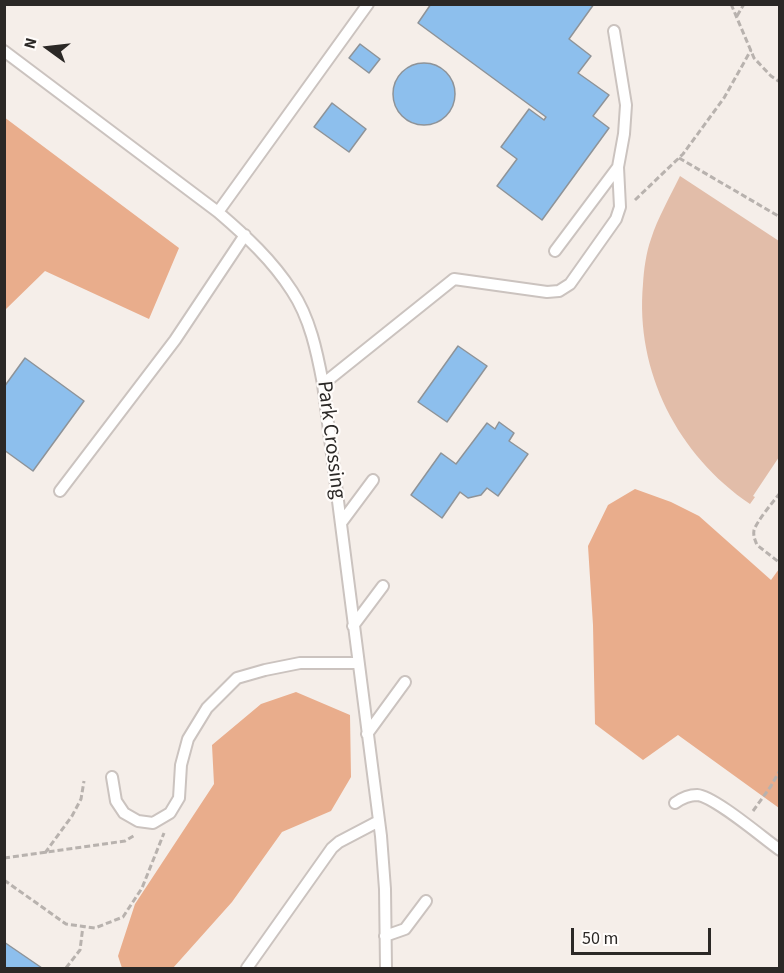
<!DOCTYPE html>
<style>
body{margin:0}
#map{position:relative;width:784px;height:973px;overflow:hidden;background:#f5eee9;font-family:"Source Sans 3",sans-serif}
canvas{display:block}
.frame{position:absolute;inset:0;border:6px solid #2b2826;pointer-events:none}
.north{position:absolute;left:18px;top:18px;width:60px;height:60px;-webkit-text-stroke:4px #fffcfa;paint-order:stroke;rotate:285deg;font-size:16px;font-weight:700;line-height:24px;text-align:center;color:#2b2826}
.north::after{content:'';display:block;margin:auto;width:21px;height:27px;background:#2b2826;clip-path:polygon(50% 0,100% 100%,50% 72%,0 100%)}
.scale{position:absolute;left:571px;top:928px;width:140px;height:27px;box-sizing:border-box;border:3px solid #2b2826;border-top:0;padding-left:8px;font-size:18px;line-height:21px;white-space:nowrap;color:#2b2826;-webkit-text-stroke:4px #fffcfa;paint-order:stroke}
</style>
<div id="map">
<canvas width="784" height="973"></canvas>
<div class="frame"></div>
<div class="north">N</div>
<div class="scale">50 m</div>
</div>
<script>
const ctx = document.querySelector('canvas').getContext('2d');
ctx.lineJoin = 'round';
function paint(path, color) { ctx.fillStyle = color; ctx.fill(path, 'evenodd'); }
function strokePath(path, color, width, dash) { ctx.strokeStyle = color; ctx.lineWidth = width; ctx.lineCap = dash ? 'butt' : 'round'; ctx.setLineDash(dash || []); ctx.stroke(path); }
function write(font, color, halo, rows, align = 'center') {
  ctx.font = font + ' "Source Sans 3",sans-serif'; ctx.lineWidth = 4.5; ctx.setLineDash([]); ctx.textBaseline = 'middle'; ctx.strokeStyle = halo; ctx.fillStyle = color; for (const [text, x, y, turn = 0] of rows) {
    ctx.save(); ctx.translate(x, y); ctx.rotate((+turn || 0) * Math.PI / 180); ctx.textAlign = isNaN(turn) ? turn : align; if (halo) ctx.strokeText(text, 0, 0); ctx.fillText(text, 0, 0); ctx.restore();
  }
}
paint(new Path2D(`
 M680,176L779,241V457L753,496L755,497L750,504C678,455 635,372 643,284C644,269 646,253 651,239C658,217 670,197 680,176Z`), '#e2bda9');
paint(new Path2D(`
 M4,117L179,248L149,319L45,271L5,310Z
 M635,489L671,502L699,516L771,580L779,569V808L678,735L643,760L595,724L593,625L588,546L608,505Z
 M296,692L350,715L351,777L331,811L282,832L232,902L173,968H122L118,956L135,904L214,784L212,745L261,704Z`), '#e9ad8c');
const building = new Path2D(`
 M431,4H594L569,39L591,56L578,73L609,95L593,116L609,128L542,220L497,186L517,159L501,147L529,109L544,120L546,117L418,23Z
 M360,44L380,59L369,73L349,58Z
 M393 94a31 31 0 1 1 62 0a31 31 0 1 1-62 0Z
 M332,103L366,129L349,152L314,127Z
 M458,346L487,366L447,422L418,402Z
 M25,358L84,401L33,471L4,450V387Z
 M499,422L514,433L509,441L528,454L498,496L487,488L481,495L468,498L460,492L442,518L411,495L441,453L456,464L487,423L495,429Z
 M4,942L42,968H4Z`);
paint(building, '#8dbfed');
strokePath(building, '#8e9398', 1.5);
const service = new Path2D(`
 M4,51L218,212C246,236 272,260 292,291C310,318 317,352 323,384L381,836L385,889L386,968
 M218,212L368,4
 M555,251L618,167
 M323,384L454,279L547,292L559,291L570,284L616,219L620,207L618,167L624,134L626,105L614,31
 M60,491L175,340L245,235
 M341,523L373,480
 M353,626L383,586
 M367,734L405,682
 M112,777L116,801L124,813L138,821L153,823L170,813L179,798L181,765L188,739L207,708L237,678L265,670L300,663H358
 M675,803C682,798 688,795 697,795C714,796 763,838 780,850
 M385,936L405,929L426,901
 M247,968L332,848L339,842L379,821`);
strokePath(service, '#cbc3bf', 14);
strokePath(new Path2D(`
 M731,4L754,58L771,76L780,82
 M737,16L744,4
 M679,158L780,217
 M635,200L683,154L724,98L751,50
 M780,493C773,502 757,521 754,530C753,536 755,540 757,545L780,563
 M753,811L771,786L780,770
 M45,853L72,816L81,799L84,781
 M4,858L125,841L135,835
 M4,880L66,924L95,928L123,917L142,888L164,833
 M66,968L80,950L83,926`), '#b8b2ae', 3, [6, 3]);
strokePath(service, '#fff', 10);
write('21px', '#2b2826', '#fffcfa', [
 ["Park Crossing",330,440,83]
]);
</script>
